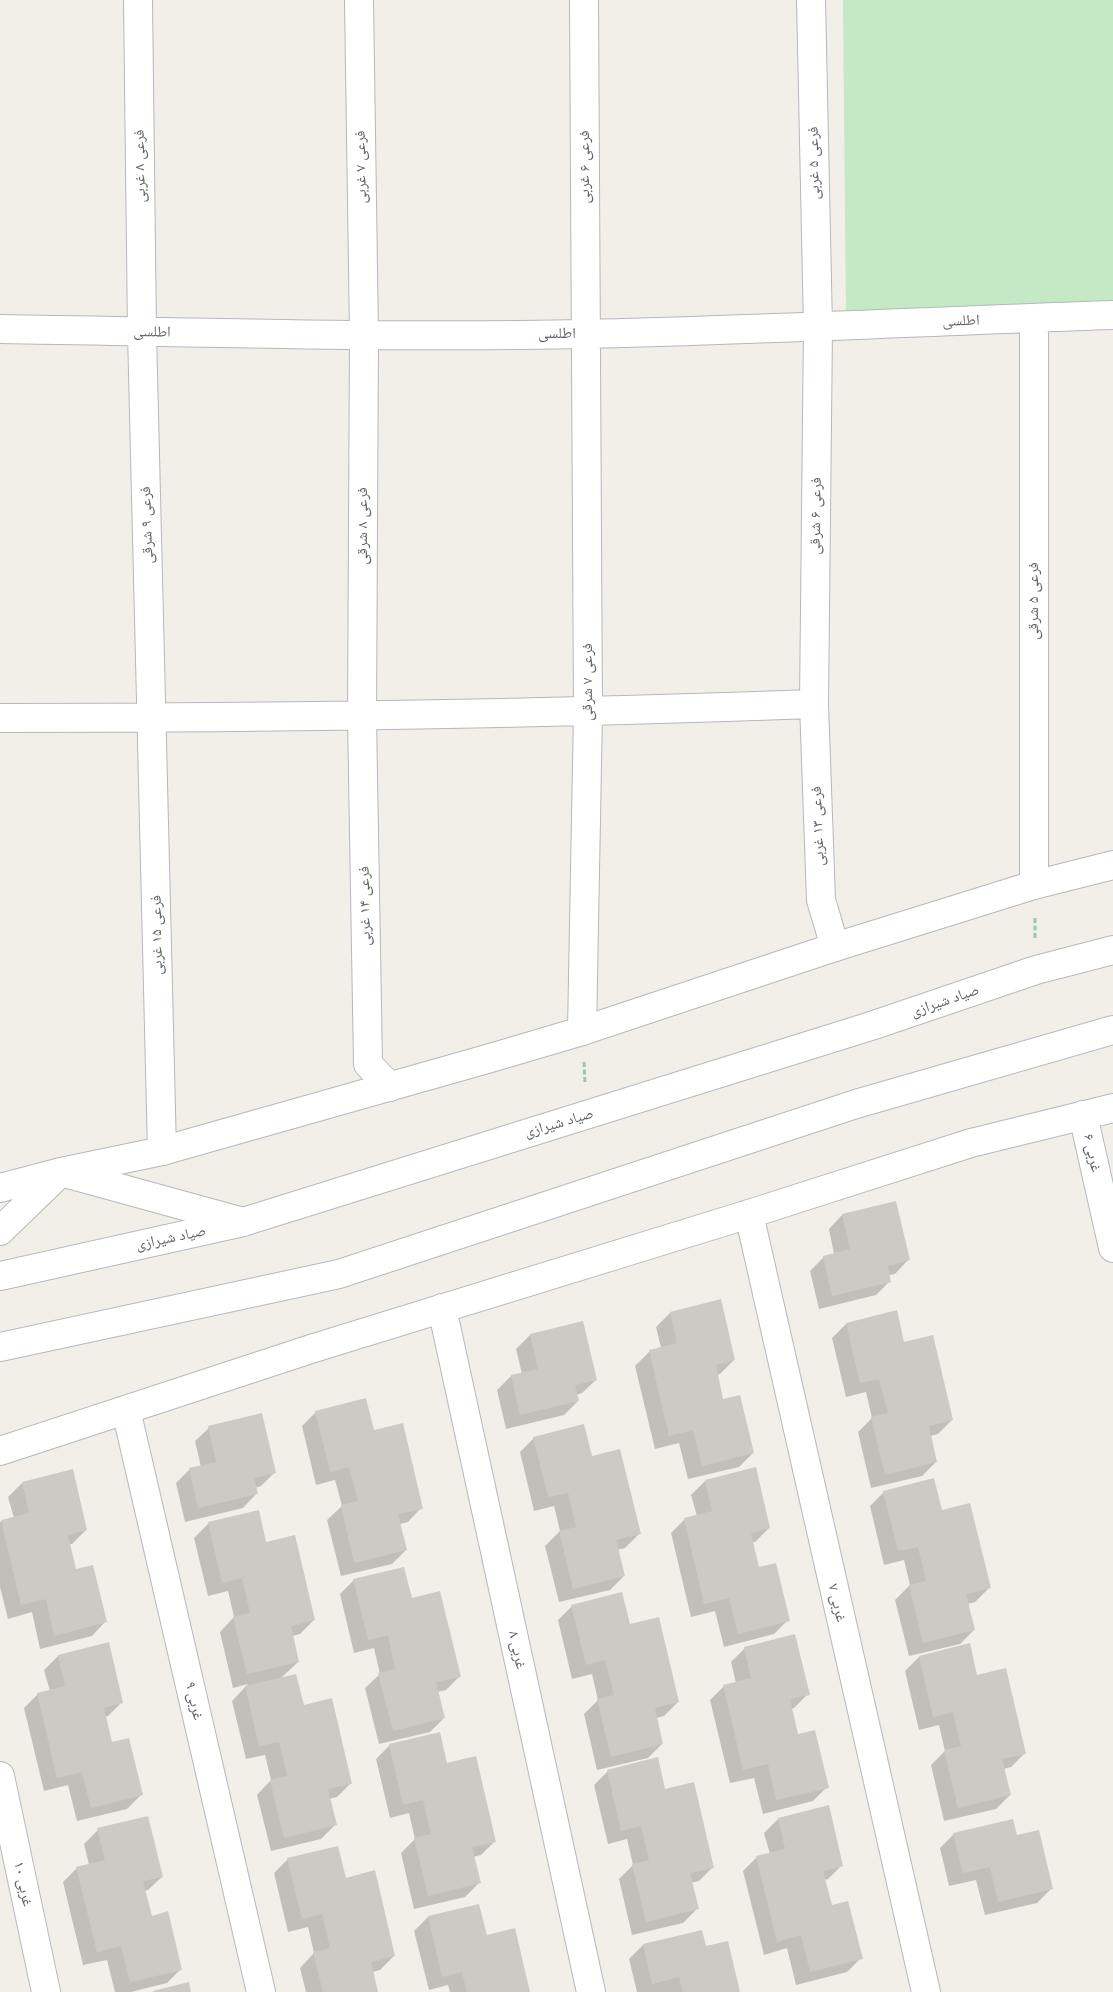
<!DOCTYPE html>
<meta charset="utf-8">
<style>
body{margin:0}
canvas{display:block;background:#f1efe8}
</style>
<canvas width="1113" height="1992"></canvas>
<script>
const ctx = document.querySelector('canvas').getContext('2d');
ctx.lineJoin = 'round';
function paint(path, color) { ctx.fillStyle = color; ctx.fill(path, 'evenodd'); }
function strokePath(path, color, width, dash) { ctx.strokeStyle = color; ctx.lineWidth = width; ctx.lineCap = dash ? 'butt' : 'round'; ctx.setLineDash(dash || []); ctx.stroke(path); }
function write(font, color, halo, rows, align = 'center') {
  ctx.font = font + ' "PT Sans","Noto Naskh Arabic",sans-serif'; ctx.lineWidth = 4; ctx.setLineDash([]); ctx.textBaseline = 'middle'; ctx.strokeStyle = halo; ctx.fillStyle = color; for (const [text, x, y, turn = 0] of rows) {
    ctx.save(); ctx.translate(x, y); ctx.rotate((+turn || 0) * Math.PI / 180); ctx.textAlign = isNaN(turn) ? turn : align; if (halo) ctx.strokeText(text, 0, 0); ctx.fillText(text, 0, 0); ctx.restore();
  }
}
paint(new Path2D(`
 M843,0H1113V317L846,319Z`), '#c5e8c5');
paint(new Path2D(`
 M842,1215L908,1260L895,1274L889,1275L890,1281L876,1295L819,1309L810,1271L824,1257L834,1254L829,1229Z
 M670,1313L734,1360L720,1374L716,1375L722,1401L753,1453L739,1467L688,1479L679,1443L655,1449L635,1366L649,1352L661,1348L656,1327Z
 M846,1324L903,1343L952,1420L938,1434L930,1436L936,1462L922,1476L871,1488L858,1432L872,1418L866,1392L846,1397L832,1338Z
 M530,1335L596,1380L582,1393L576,1395L578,1401L564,1415L506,1429L497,1390L511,1376L522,1374L516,1349Z
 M316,1412L373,1432L421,1508L408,1522L400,1524L406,1550L392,1564L341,1576L327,1520L342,1506L335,1480L316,1485L302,1426Z
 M209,1428L275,1472L261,1486L255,1488L256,1494L243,1508L185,1522L176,1483L190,1469L201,1467L195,1441Z
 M534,1438L591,1457L639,1534L625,1548L617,1550L624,1576L610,1590L559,1602L545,1546L560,1531L554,1506L534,1511L520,1452Z
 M705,1481L769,1528L755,1542H752L758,1568L788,1620L774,1634L724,1647L715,1611L691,1617L671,1533L685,1519L697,1516L691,1495Z
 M22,1483L86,1530L72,1544H69L75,1570L105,1622L92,1636L40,1649L32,1612L8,1619L0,1587V1522L14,1518L8,1497Z
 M884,1492L941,1512L989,1588L975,1602L967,1604L974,1630L960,1644L909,1656L895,1600L910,1585L904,1560L884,1565L870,1506Z
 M258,1512L265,1543L314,1620L300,1634L292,1636L298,1662L281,1678L303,1706L351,1783L337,1797L329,1799L335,1825L321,1839L271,1851L257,1795L271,1780L265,1755L246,1759L232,1701L248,1684L233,1688L220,1632L234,1617L228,1591L208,1596L194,1538L208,1524Z
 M354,1580L411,1599L460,1676L446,1690L437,1692L444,1718L430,1732L379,1744L365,1688L380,1674L374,1648L354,1653L340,1594Z
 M572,1606L629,1625L678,1702L664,1716L656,1718L662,1744L648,1758L597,1770L584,1714L598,1700L592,1674L572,1679L558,1620Z
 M969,1645L976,1677L1025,1753L1011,1767L1003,1769L1010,1795L996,1809L944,1821L931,1765L945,1751L939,1725L919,1730L905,1671L919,1657Z
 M745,1648L808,1694L794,1708L791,1709L797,1735L827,1787L813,1801L763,1814L754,1778L730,1783L710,1700L724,1686L736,1683L731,1662Z
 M58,1656L122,1702L108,1716L105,1717L111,1743L141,1795L127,1809L77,1821L68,1785L44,1791L24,1708L38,1694L50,1691L44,1670Z
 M390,1745L446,1765L495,1841L481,1855L473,1857L479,1883L465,1897L414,1909L401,1853L415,1839L409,1813L390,1818L376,1759Z
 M608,1771L664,1791L713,1867L699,1881L691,1883L697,1909L683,1923L632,1935L619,1879L633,1865L627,1839L608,1844L594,1785Z
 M778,1819L842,1865L828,1879L824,1880L831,1906L861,1958L847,1972L796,1985L787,1948L764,1955L743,1871L757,1857L770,1854L764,1833Z
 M98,1830L162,1877L148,1890L144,1891L151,1917L181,1969L167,1983L131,1992H115L107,1960L83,1965L63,1882L77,1868L89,1865L84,1844Z
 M954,1834L1051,1889L1037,1903L985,1915L976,1880L949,1886L940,1848Z
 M288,1859L345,1879L394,1956L380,1970L372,1972L377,1992H306L300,1968L314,1953L308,1927L288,1932L274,1873Z
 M428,1917L486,1937L529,1992H450L448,1985L429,1990L414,1931Z
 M643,1945L705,1948L738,1992H637L629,1959Z`), '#0003');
paint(new Path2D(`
 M896,1201L910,1260L888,1266L891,1282L832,1296L823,1256L850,1249L842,1214Z
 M721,1299L735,1360L716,1365L723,1399L740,1395L754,1453L702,1466L693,1430L669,1436L649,1350L677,1343L670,1312Z
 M897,1310L904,1342L933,1335L953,1420L929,1426L937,1462L885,1475L871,1417L888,1413L879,1379L860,1383L846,1323Z
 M583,1321L597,1380L575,1385L579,1401L520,1415L511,1375L538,1369L530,1334Z
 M366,1398L374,1430L403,1423L423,1509L398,1514L407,1550L354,1563L341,1505L358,1501L349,1467L330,1472L315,1411Z
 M262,1413L276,1473L254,1478L258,1494L198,1508L189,1468L216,1462L208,1426Z
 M584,1424L592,1456L620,1449L641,1534L616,1540L625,1576L573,1589L559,1531L576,1527L568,1493L548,1497L533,1437Z
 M756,1467L770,1528L751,1533L759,1567L776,1563L790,1621L738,1634L729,1598L704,1604L684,1518L712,1511L705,1480Z
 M73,1469L87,1530L68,1535L76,1569L93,1565L107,1622L54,1636L46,1599L21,1605L1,1520L29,1513L22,1482Z
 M934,1478L942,1510L970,1503L991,1588L966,1594L975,1630L923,1643L909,1585L926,1581L918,1547L898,1551L883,1491Z
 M259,1510L266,1542L295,1535L315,1620L291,1626L299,1662L247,1674L233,1617L250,1613L242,1578L222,1583L208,1522Z
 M404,1567L412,1598L440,1591L461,1677L436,1682L445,1718L393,1731L378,1673L395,1669L388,1635L368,1640L353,1579Z
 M622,1592L630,1624L659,1617L679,1702L655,1708L663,1744L611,1757L597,1699L614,1695L605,1660L586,1665L571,1605Z
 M795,1634L810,1695L790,1699L798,1734L815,1730L829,1788L776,1800L768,1764L743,1770L723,1685L751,1678L744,1647Z
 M109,1642L123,1703L104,1708L112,1742L129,1738L143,1795L91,1808L82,1772L57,1778L37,1693L65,1686L58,1655Z
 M970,1643L977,1675L1006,1668L1026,1754L1002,1759L1011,1795L958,1808L944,1750L961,1746L953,1712L933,1717L919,1656Z
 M296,1674L304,1705L332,1698L352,1784L328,1789L337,1825L284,1838L270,1780L287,1776L279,1742L259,1746L245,1686Z
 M440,1732L447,1763L476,1756L496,1842L472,1847L481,1883L428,1896L414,1838L431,1834L423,1800L403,1805L389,1744Z
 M658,1757L665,1789L694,1782L714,1868L690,1873L699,1909L646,1922L632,1864L649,1860L641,1826L621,1831L607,1770Z
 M829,1805L843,1866L823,1871L832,1905L848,1901L863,1959L810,1972L801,1935L777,1942L756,1856L785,1849L778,1818Z
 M148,1816L163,1877L143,1881L152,1916L168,1911L182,1970L130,1982L121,1946L97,1952L76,1867L105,1860L97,1828Z
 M1013,1819L1017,1835L1039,1830L1053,1889L998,1902L990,1867L963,1873L953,1833Z
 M338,1846L346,1878L375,1870L395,1956L371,1962L378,1992H323L313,1952L330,1948L322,1914L302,1919L287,1858Z
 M479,1904L487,1935L515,1928L530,1992H467L462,1972L442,1977L428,1916Z
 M702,1930L706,1946L728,1941L740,1992H683L679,1977L652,1984L643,1944Z
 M189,1982L191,1992H153V1991Z`), '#cccac5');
const minor = new Path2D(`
 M138,0L142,332L162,1151
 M359,0L364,335L362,717L368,1064L390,1087
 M811,0L818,327L814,704L821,900L835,947
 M0,329C196,332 392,338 587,334C763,330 938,321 1113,315
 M0,718C271,718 542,714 814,704
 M1034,885V318
 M582,1031L588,712L584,0
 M1083,1115L1113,1248
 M749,1214L926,1992
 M442,1308L591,1992
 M126,1410L261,1992
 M0,1451L314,1348L749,1214L971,1143L1113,1108
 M0,1776L46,1992`);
const tertiary = new Path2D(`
 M0,1188L61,1172L162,1151L487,1059L582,1031L835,947L1034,885L1113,865
 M0,1231L61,1172L243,1222`);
const secondary = new Path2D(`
 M0,1276L243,1222L871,1026L1036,970L1113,950
 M0,1347L339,1274L856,1104L1113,1030`);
strokePath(minor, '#b5b8bc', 30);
strokePath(tertiary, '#b5b8bc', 30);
strokePath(secondary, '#b6babf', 30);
strokePath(new Path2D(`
 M1035,918V939
 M584,1062L585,1083`), '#9cc7a9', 3, [5, 2.5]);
strokePath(minor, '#fff', 28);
strokePath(tertiary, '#fff', 28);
strokePath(secondary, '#fff', 28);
write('15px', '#5f6368', '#fff', [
 ["فرعی ۵ غربی",814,163,-91],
 ["فرعی ۸ غربی",140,166,-91],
 ["فرعی ۷ غربی",361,167,-91],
 ["فرعی ۶ غربی",585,167,-90],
 ["اطلسی",961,321,-2],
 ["اطلسی",152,332,1],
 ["اطلسی",557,334],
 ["فرعی ۶ شرقی",816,516,-89],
 ["فرعی ۹ شرقی",147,525,-92],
 ["فرعی ۸ شرقی",363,526,-90],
 ["فرعی ۵ شرقی",1034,601,-90],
 ["فرعی ۷ شرقی",588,682,-90],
 ["فرعی ۱۳ غربی",818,826,-92],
 ["فرعی ۱۴ غربی",365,906,-91],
 ["فرعی ۱۵ غربی",157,935,-91],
 ["صیاد شیرازی",945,1001,-19],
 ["صیاد شیرازی",559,1123,-16],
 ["۶ غربی",1092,1153,77],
 ["صیاد شیرازی",171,1238,-12],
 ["۷ غربی",837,1603,77],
 ["۸ غربی",517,1650,78],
 ["۹ غربی",194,1701,77],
 ["۱۰ غربی",23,1884,78]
]);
</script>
